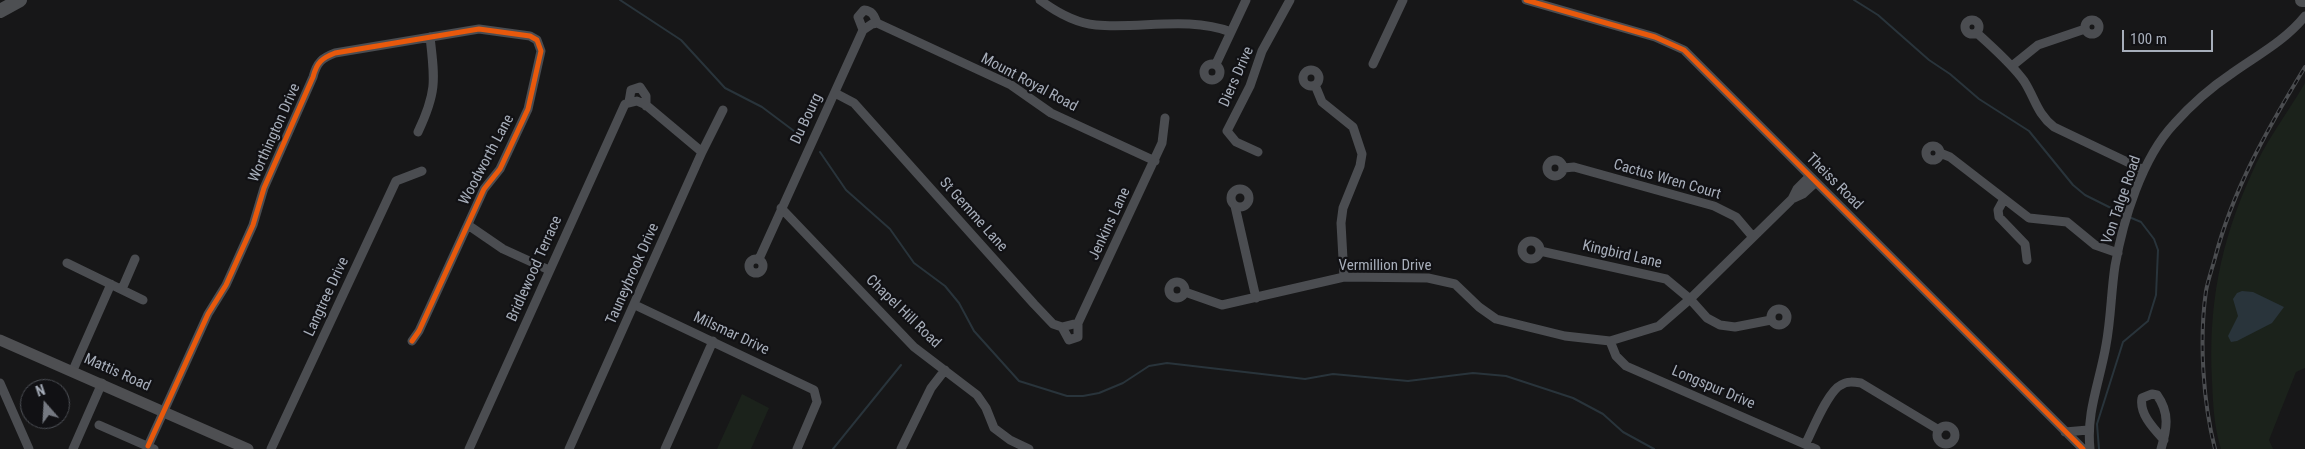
<!DOCTYPE html>
<style>
body{margin:0}
#map{position:relative;width:2305px;height:449px;overflow:hidden;background:#171718;font-family:"Roboto Condensed",sans-serif}
canvas{display:block}
.north{position:absolute;left:20px;top:379px;width:50px;height:50px;box-sizing:border-box;background:#111114;border:1px solid #4d5056;border-radius:50%;rotate:341deg;font-size:14px;font-weight:700;line-height:20px;text-align:center;color:#a7aeba}
.north::after{content:'';display:block;margin:auto;width:18px;height:22px;background:#757981;clip-path:polygon(50% 0,100% 100%,50% 72%,0 100%)}
.scale{position:absolute;left:2122px;top:30px;width:91px;height:22px;box-sizing:border-box;border:2px solid #a7aeba;border-top:0;padding-left:6px;font-size:15px;line-height:18px;white-space:nowrap;color:#a7aeba;-webkit-text-stroke:4px #111114;paint-order:stroke}
</style>
<div id="map">
<canvas width="2305" height="449"></canvas>
<div class="north">N</div>
<div class="scale">100 m</div>
</div>
<script>
const ctx = document.querySelector('canvas').getContext('2d');
ctx.lineJoin = 'round';
function paint(path, color) { ctx.fillStyle = color; ctx.fill(path, 'evenodd'); }
function strokePath(path, color, width, dash) { ctx.strokeStyle = color; ctx.lineWidth = width; ctx.lineCap = dash ? 'butt' : 'round'; ctx.setLineDash(dash || []); ctx.stroke(path); }
function write(font, color, halo, rows, align = 'center') {
  ctx.font = font + ' "Roboto Condensed",sans-serif'; ctx.lineWidth = 4.5; ctx.setLineDash([]); ctx.textBaseline = 'middle'; ctx.strokeStyle = halo; ctx.fillStyle = color; for (const [text, x, y, turn = 0] of rows) {
    ctx.save(); ctx.translate(x, y); ctx.rotate((+turn || 0) * Math.PI / 180); ctx.textAlign = isNaN(turn) ? turn : align; if (halo) ctx.strokeText(text, 0, 0); ctx.fillText(text, 0, 0); ctx.restore();
  }
}
paint(new Path2D(`
 M2305,83V368L2296,372L2269,440L2273,449H2221C2214,427 2213,404 2212,381C2208,307 2220,243 2251,175C2265,142 2287,114 2305,83Z
 M742,394L769,408L751,449H717Z`), '#1b221b');
paint(new Path2D(`
 M2242,291L2253,292L2284,307L2272,323L2237,341L2231,342L2228,336L2238,316L2233,299L2237,293Z`), '#29343b');
strokePath(new Path2D(`
 M620,0L681,40L725,88L762,107L802,137
 M1854,0L1878,15L1929,60L1950,74L1979,99L2029,131L2073,185L2085,195L2125,215
 M820,152L846,190L890,229L914,263L945,286L959,303L974,331L1019,381L1067,396H1083L1099,393L1123,383L1149,366L1167,363L1305,379L1333,374L1408,381L1473,373L1506,376L1573,398L1603,414L1623,432L1654,449
 M833,449L901,365
 M2099,449L2097,424L2123,342L2148,321L2156,295L2158,250L2154,239L2141,222L2129,217`), '#29343b', 2);
strokePath(new Path2D(`
 M1040,0C1056,12 1075,23 1096,25C1141,29 1188,16 1231,32
 M1526,0L1655,37L1684,50L2083,449
 M2085 27a7 7 0 1 1 14 0a7 7 0 1 1-14 0Z
 M1965 27a7 7 0 1 1 14 0a7 7 0 1 1-14 0Z
 M863,30L872,24L877,23L1011,85L1051,113L1155,161
 M1977,33C1993,48 2011,63 2024,81C2035,98 2037,114 2054,127L2144,170
 M1204 72a8 8 0 1 1 16 0a8 8 0 1 1-16 0Z
 M1216,64L1246,0
 M1373,64L1403,0
 M2012,66L2038,45L2085,29
 M1303 78a8 8 0 1 1 16 0a8 8 0 1 1-16 0Z
 M1315,85L1322,102L1353,127L1362,154L1360,166L1343,208L1341,223L1344,277
 M835,93L854,103L1034,304L1053,324L1062,327L1069,340L1078,337V323
 M629,102L631,90L640,87L646,96V106
 M418,132C437,92 435,80 430,37
 M1926 153a7 7 0 1 1 14 0a7 7 0 1 1-14 0Z
 M1258,152L1236,142L1227,131L1250,86L1262,51L1290,0
 M1940,153L1950,157L2029,218L2067,222L2095,245L2118,253
 M1547 168a8 8 0 1 1 16 0a8 8 0 1 1-16 0Z
 M1564,168L1574,167L1714,206L1736,217L1753,237
 M1231 198a9 9 0 1 1 18 0a9 9 0 1 1-18 0Z
 M1792,199L1803,194L1816,182
 M2004,199L1998,210L1999,217L2025,244L2027,260
 M1235,206L1256,298
 M781,208L914,347L977,395L986,408L994,428L1010,440L1029,449
 M468,225L503,249L549,270
 M1522 250a9 9 0 1 1 18 0a9 9 0 1 1-18 0Z
 M1540,251L1666,279L1690,299L1707,318L1720,325L1735,327L1771,320
 M749 266a7 7 0 1 1 14 0a7 7 0 1 1-14 0Z
 M759,259L863,30L858,17L864,10C873,11 874,16 877,23
 M67,263L143,300
 M1169 290a8 8 0 1 1 16 0a8 8 0 1 1-16 0Z
 M122,289L135,259
 M1185,292L1222,305L1344,277L1428,278L1455,284L1479,307L1496,319L1565,336L1610,341L1659,326L1690,299L1792,199L1797,189L1810,176
 M635,305L814,390L817,402L797,449
 M1771 317a8 8 0 1 1 16 0a8 8 0 1 1-16 0Z
 M1062,327L1078,323L1162,143L1165,118
 M1610,341L1616,356L1626,366L1816,449
 M73,370L111,284
 M0,383L29,449
 M99,425L154,449
 M1937 435a9 9 0 1 1 18 0a9 9 0 1 1-18 0Z
 M2065,432L2088,430
 M1806,443C1813,429 1828,391 1841,385C1847,381 1854,382 1861,383L1939,430
 M148,446L208,314L226,285L253,225L264,188L313,77C317,62 322,58 335,53L479,29L530,36L537,40L541,51L528,109L500,169L484,189L419,331L412,341
 M73,449L102,383
 M271,449L396,181L422,171
 M469,449L625,104L637,101L646,105L702,152
 M569,449L702,152L723,110
 M665,449L713,341
 M901,449L931,388L945,370
 M2090,449C2086,412 2100,381 2106,345C2111,319 2111,292 2115,266C2123,220 2142,158 2174,124C2191,105 2210,88 2231,74C2256,56 2285,41 2305,16
 M2161,449C2167,429 2170,413 2157,395L2152,394L2142,398C2139,414 2154,429 2164,440`), '#4b4d51', 9);
strokePath(new Path2D(`
 M0,340L248,449`), '#4e4f52', 11);
strokePath(new Path2D(`
 M2302,0H2305
 M0,11L20,0`), '#4d4f52', 14);
const rail = new Path2D(`
 M2215,449C2203,402 2199,340 2206,291C2208,280 2212,269 2215,258C2233,189 2268,128 2305,67`);
strokePath(rail, '#4b4d50', 4);
strokePath(rail, '#111114', 2, [5.5]);
strokePath(new Path2D(`
 M1526,0L1655,37L1684,50L2083,449
 M148,446L208,314L226,285L253,225L264,188L313,77C317,62 322,58 335,53L479,29L530,36L537,40L541,51L528,109L500,169L484,189L419,331L412,341`), '#e8590c', 5);
write('15px', '#a7aeba', '#111114', [
 ["Diers Drive",1237,77,-66],
 ["Mount Royal Road",1029,83,28],
 ["Du Bourg",807,119,-65],
 ["Worthington Drive",275,133,-66],
 ["Woodworth Lane",487,160,-62],
 ["Cactus Wren Court",1667,180,16],
 ["Theiss Road",1834,182,45],
 ["Von Talge Road",2122,200,-71],
 ["St Gemme Lane",973,215,48],
 ["Jenkins Lane",1110,224,-65],
 ["Kingbird Lane",1622,255,13],
 ["Vermillion Drive",1385,266],
 ["Bridlewood Terrace",535,269,-66],
 ["Tauneybrook Drive",633,274,-66],
 ["Langtree Drive",327,297,-65],
 ["Chapel Hill Road",903,312,44],
 ["Milsmar Drive",731,334,25],
 ["Mattis Road",117,373,24],
 ["Longspur Drive",1713,388,23]
]);
</script>
